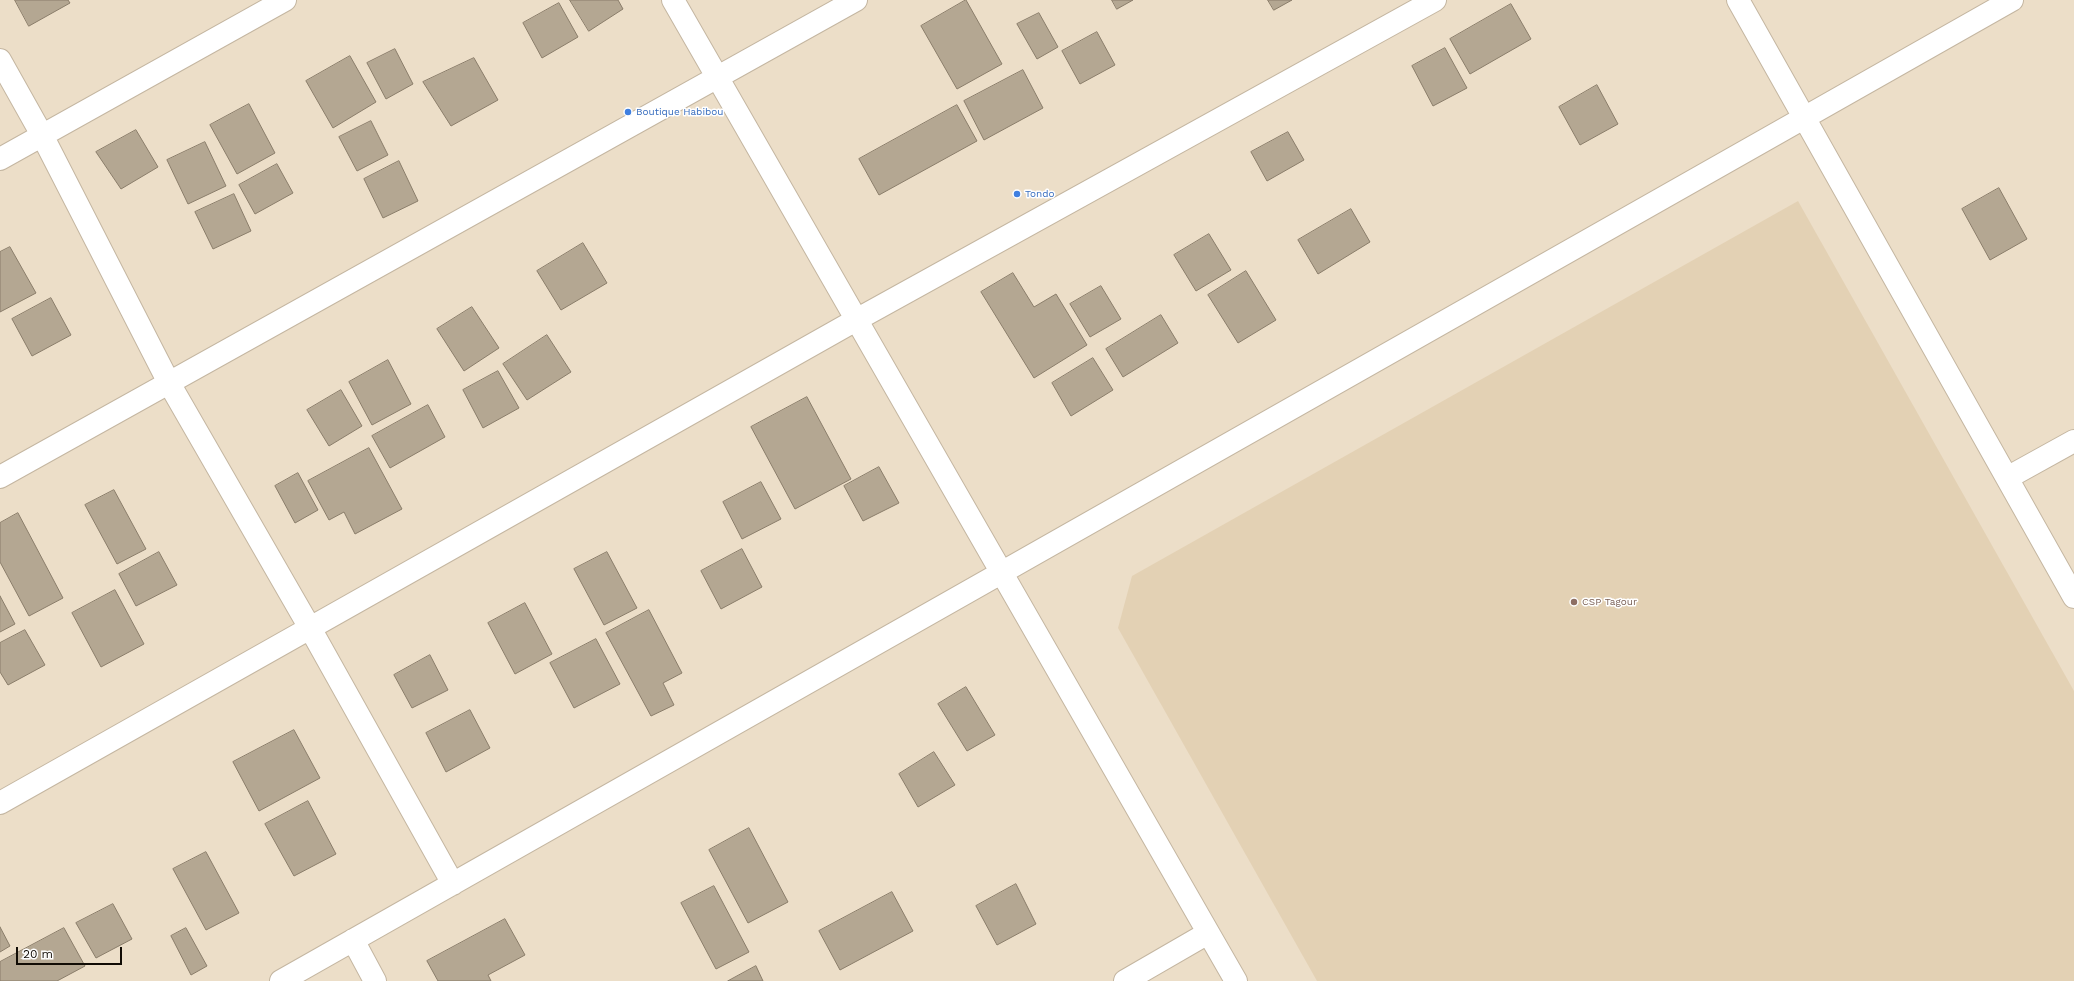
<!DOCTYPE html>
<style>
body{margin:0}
#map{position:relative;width:2074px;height:981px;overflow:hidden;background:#ecdec8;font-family:"Work Sans",sans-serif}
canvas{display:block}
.scale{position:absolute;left:16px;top:947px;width:106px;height:18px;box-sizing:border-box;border:2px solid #110c05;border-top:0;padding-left:5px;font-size:12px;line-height:14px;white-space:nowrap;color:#110c05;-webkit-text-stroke:3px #fff;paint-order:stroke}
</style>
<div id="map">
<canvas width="2074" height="981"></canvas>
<div class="scale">20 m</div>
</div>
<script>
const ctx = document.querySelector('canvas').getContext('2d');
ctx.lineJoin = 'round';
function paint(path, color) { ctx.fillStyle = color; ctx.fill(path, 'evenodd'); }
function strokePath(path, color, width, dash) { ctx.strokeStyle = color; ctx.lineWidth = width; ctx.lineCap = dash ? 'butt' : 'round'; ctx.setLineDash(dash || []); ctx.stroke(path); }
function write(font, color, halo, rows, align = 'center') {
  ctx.font = font + ' "Work Sans",sans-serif'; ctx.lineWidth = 3; ctx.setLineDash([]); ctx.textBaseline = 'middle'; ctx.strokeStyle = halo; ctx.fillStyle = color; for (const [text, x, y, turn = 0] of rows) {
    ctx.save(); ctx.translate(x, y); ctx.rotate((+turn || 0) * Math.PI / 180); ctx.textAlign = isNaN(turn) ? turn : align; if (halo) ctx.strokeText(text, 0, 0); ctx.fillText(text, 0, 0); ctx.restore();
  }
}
paint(new Path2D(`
 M1798,201L2074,691V981H1317L1118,628L1132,576Z`), '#e3d1b4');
const building = new Path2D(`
 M15,0H68L70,3L29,26Z
 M570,0H618L623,9L589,31Z
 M966,0L1002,64L957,89L921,26Z
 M1112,0H1133L1117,9Z
 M1268,0H1292L1274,10Z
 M559,3L578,37L542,58L523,23Z
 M1511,4L1531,39L1470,74L1450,39Z
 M1039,13L1058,47L1037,59L1017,24Z
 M1097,32L1115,65L1080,84L1062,51Z
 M1445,48L1467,88L1433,106L1412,66Z
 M395,49L413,84L386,99L367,63Z
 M350,56L376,102L333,128L306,81Z
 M474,58L498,100L451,126L423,82Z
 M1023,70L1043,108L984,140L964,101Z
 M1597,85L1618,124L1580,145L1559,107Z
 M249,104L275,153L237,174L210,125Z
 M957,105L977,141L879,195L859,159Z
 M371,121L388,155L357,171L339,137Z
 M136,130L158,167L121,189L96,152Z
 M1288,132L1304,160L1267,181L1251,152Z
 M205,142L226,186L188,204L167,160Z
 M399,161L418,201L383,218L364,179Z
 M277,164L293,193L255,214L239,185Z
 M1999,188L2027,239L1990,260L1962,209Z
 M234,194L251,231L213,249L195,212Z
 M1351,209L1370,242L1318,274L1298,240Z
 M1209,234L1231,270L1196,291L1174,255Z
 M583,243L607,283L561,310L537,271Z
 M10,247L36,293L0,312V252Z
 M1246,271L1276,320L1238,343L1208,295Z
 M1013,273L1034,307L1056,294L1087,345L1034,378L981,292Z
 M1101,286L1121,319L1090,337L1070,304Z
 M51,298L71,335L32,356L12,319Z
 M472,307L499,348L464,371L437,329Z
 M1161,315L1178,343L1123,377L1106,349Z
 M547,335L571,372L527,400L503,364Z
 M1093,358L1113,390L1071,416L1052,383Z
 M388,360L411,404L372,425L349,382Z
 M498,371L519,408L483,428L463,390Z
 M341,390L362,426L329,446L307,410Z
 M807,397L851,479L795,509L751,427Z
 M428,405L445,437L390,468L372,436Z
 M369,448L402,509L355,534L344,512L329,520L308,481Z
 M879,467L899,503L863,521L844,486Z
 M298,473L318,510L295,523L275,486Z
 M761,482L781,519L742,539L723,502Z
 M114,490L146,549L117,564L85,505Z
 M18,513L63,598L29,616L0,562V523Z
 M742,549L762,587L721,609L701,571Z
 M159,552L177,585L136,606L119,574Z
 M607,552L637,608L604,625L574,569Z
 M115,590L144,644L101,667L72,613Z
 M0,596L15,624L0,632Z
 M525,603L552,654L515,674L488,623Z
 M649,610L682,673L663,683L674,705L651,716L606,633Z
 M25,630L45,665L8,685L0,672V643Z
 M596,639L620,684L574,708L550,663Z
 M430,655L448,690L412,708L394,675Z
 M966,687L995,735L967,751L938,704Z
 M470,710L490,748L446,772L426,733Z
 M294,730L320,778L259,811L233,762Z
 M934,752L955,785L918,807L899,774Z
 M308,801L336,854L294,876L265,824Z
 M749,828L788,902L748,923L709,850Z
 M206,852L239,913L206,930L173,869Z
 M1016,884L1036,924L997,945L976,906Z
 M714,886L749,952L716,969L681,903Z
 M892,892L913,931L840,970L819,931Z
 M113,904L132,939L96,958L76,923Z
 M505,919L525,955L488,975L491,981H438L427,961Z
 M0,927L10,946L0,952Z
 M64,928L85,966L57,981H0V962Z
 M186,928L207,966L191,975L171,936Z
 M756,966L763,981H728Z`);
paint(building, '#b4a792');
strokePath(building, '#8a7d6a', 1);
const street = new Path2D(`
 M673,0L1236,981
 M1738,0L2074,597
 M0,60L42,135L169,383L310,628L453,884
 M0,159L285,0
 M0,477L856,0
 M2007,478L2074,441
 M0,803L856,320L1435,0
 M353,940L375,981
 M281,981L2012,0
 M1125,981L1208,933`);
strokePath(street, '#c4b6a1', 24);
strokePath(street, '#fff', 22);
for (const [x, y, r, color] of [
 [628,112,4,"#3f7fe0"],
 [1017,194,4,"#3f7fe0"],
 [1574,602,4,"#8d6e63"]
]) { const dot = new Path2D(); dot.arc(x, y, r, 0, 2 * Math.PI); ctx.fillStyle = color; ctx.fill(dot); strokePath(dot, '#fff', 1.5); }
write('10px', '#366cbe', '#fff', [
 ["Boutique Habibou",636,112],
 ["Tondo",1025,194]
], 'left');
write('10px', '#785e54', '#fff', [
 ["CSP Tagour",1582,602]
], 'left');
</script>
